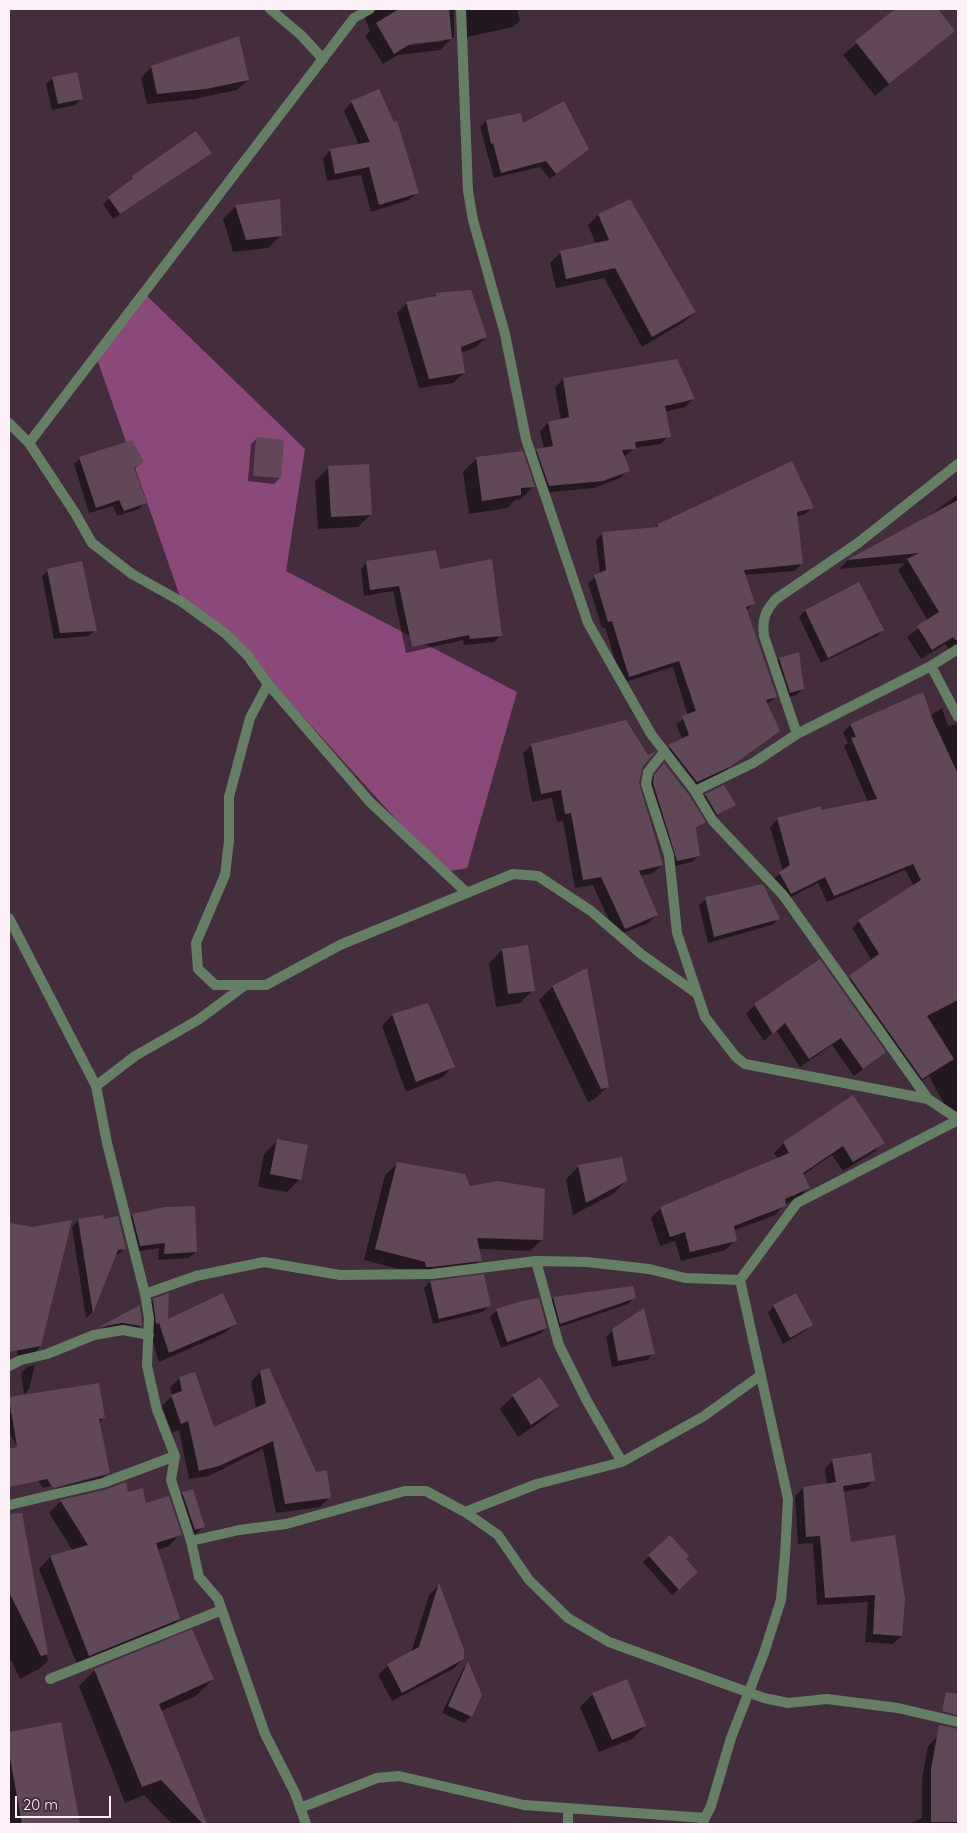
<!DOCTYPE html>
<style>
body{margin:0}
#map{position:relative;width:967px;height:1833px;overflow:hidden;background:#442e3d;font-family:Quicksand,sans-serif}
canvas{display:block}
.frame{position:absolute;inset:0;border:10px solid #fef0f9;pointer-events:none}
.scale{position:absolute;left:15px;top:1796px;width:96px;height:22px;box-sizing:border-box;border:2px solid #fef0f9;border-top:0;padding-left:6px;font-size:15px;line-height:18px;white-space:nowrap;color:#fef0f9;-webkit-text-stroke:4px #442e3d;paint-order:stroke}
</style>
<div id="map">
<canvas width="967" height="1833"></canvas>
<div class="frame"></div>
<div class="scale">20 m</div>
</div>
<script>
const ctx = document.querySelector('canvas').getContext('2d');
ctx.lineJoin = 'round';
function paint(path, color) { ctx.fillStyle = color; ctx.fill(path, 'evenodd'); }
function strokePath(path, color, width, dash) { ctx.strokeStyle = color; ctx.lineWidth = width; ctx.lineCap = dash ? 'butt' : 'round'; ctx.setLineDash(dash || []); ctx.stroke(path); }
paint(new Path2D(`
 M144,293L305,449L286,571L517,692L467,868L444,872L248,656L182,602L96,356Z`), '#8b4979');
paint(new Path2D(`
 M357,9H454V36L440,50L398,55L383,64L365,36L370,31L365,18ZM444,39V41L404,46V43Z
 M462,9H517L520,21L513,27L463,38Z
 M897,9H936L953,31L875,96L843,55Z
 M238,37L248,80L237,90L194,99L147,104L141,78L151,67Z
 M53,78L81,98L75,105L52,110L46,84Z
 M352,102L418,192L409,200L371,212L361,175L327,181L323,158L331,150L359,145L344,111Z
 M486,121L522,125L587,149L550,179L540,167L494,178L480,127Z
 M210,153L113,219L103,204L133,177Z
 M630,200L695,312L684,322L642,347L604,278L556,288L550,263L561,252L596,244L588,225L598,215Z
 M236,206L281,235L268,248L233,252L223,219Z
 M436,294L486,337L476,347L461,353L464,373L453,383L419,388L397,313L407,303L432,298Z
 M563,379L693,399L685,407L665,412L669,436L661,444L634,448L624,457L628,470L620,478L594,488L541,493L529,458L537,450L544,449L540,431L548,423L561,420L555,388Z
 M257,438L280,478L274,484L248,481L251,444Z
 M522,452L533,487L521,499L515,500L507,508L469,514L463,472L476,459Z
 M80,458L143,462L133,470L145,502L139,509L117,516L113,506L89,513L74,464Z
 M368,465L371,514L358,527L318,529L315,481L328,468Z
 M958,494V649L950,651L945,644L921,659L907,637L928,621L898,570L905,563L839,569L847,561L925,519Z
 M812,507L805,514L796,517L801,564L795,571L744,575L754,603L747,610L776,697L767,704L778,731L722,773L690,788L662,753L682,739L676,724L688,716L673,667L622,683L605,627L602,628L588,583L600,574L596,540L602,534L655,528L658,525Z
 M367,562L500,636L494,642L464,645L463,640L406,653L393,591L364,596L361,569Z
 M48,570L95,630L89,636L54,639L42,576Z
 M859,584L883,630L877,636L821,663L799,617L805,611Z
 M798,654L803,689L796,695L784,699L773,665L779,659Z
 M922,694L931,715L942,708L948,726L958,724V965L956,966L958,971V1110L950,1115L929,1076L914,1086L842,984L872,961L852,928L859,921L914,886L905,870L827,902L818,883L783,901L772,880L783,871L770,827L778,819L868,802L844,746L848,743L843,733L850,725Z
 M532,745L641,768L638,783L662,864L653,873L640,876L657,915L648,923L616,936L593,885L575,888L563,821L557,822L552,798L532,802L523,753Z
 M658,770L704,822L695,830L699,855L692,862L670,867L649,782Z
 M724,786L734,804L711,820L699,801L706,795Z
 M706,899L778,919L772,925L708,943L699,905Z
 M502,950L533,990L520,1003L496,1007L489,963Z
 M820,961L885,1052L854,1076L832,1045L800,1067L776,1030L764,1041L746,1014L755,1005Z
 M586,970L608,1086L595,1099L588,1102L539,1000L552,987Z
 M428,1004L453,1066L443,1077L406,1092L382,1026L392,1015Z
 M277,1141L300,1179L287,1192L258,1187L264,1154Z
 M883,1142L874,1152L843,1171L832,1155L803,1175L808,1188L799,1198L785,1204L775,1215L733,1231L735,1240L726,1250L681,1261L675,1241L660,1246L651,1218L661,1208L778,1159L774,1153L784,1143Z
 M397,1164L469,1188L542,1240L530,1251L478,1249L480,1260L469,1272L414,1273L364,1260L385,1175Z
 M579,1166L626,1181L613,1194L573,1215L566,1179Z
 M132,1215L196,1252L189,1258L158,1260L159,1248L134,1252L126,1221Z
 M78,1220L103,1221L125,1248L119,1254L114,1255L92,1313L86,1318L72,1227Z
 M71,1222L39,1348L33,1354L18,1358L16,1342L9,1340V1224L32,1228Z
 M483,1276L489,1305L483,1312L433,1324L424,1288L430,1282Z
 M634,1297L628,1304L554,1329L547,1304L553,1298Z
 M153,1300L167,1321L235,1324L225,1333L159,1362L143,1310Z
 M522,1302L546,1328L540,1334L501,1348L490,1317L496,1311Z
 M774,1306L812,1325L805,1331L783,1344L768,1313Z
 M139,1307L140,1326L134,1332H96Z
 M613,1330L653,1353L647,1360L612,1367L606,1337Z
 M35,1365L29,1389L24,1394L21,1373L27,1367Z
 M260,1372L329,1498L320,1507L276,1513L263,1449L209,1476L189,1479L179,1430L172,1433L162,1406L172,1396L170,1387L180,1378L213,1429L256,1409L251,1382Z
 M540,1378L558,1406L545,1419L518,1437L500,1409L513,1396Z
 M27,1412L103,1418L65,1482L43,1488L9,1433V1414Z
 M833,1460L874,1480L866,1488L842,1492L850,1544L901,1636L893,1644L865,1642L868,1602L817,1605L813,1543L798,1544L795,1496L803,1488L827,1484L825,1469Z
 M106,1475L103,1479L53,1492L57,1488Z
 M127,1493L145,1505L180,1534L169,1546L157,1550L179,1619L167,1631L78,1667L39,1569L50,1557L73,1551L49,1513L61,1501Z
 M183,1493L204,1526L197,1533L189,1536L177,1500Z
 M9,1523L30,1563L48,1661L39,1669L20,1679L11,1660L9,1662Z
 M670,1537L684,1559L690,1579L672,1595L643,1562Z
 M438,1586L463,1659L453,1669L392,1701L378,1675L388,1665L411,1653L429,1595Z
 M468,1663L471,1716L464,1723L442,1713L463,1669Z
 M95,1670L213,1679L196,1696L161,1711L206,1824H172L144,1795L125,1803L79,1686Z
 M593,1694L645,1726L632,1739L599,1752L580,1707Z
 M60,1724L78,1824H9V1733Z
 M938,1736L958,1740L956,1769H958V1824H909L922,1818V1779L928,1746Z`), '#0007');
paint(new Path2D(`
 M399,9H449L452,39L410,44L394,54L376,23Z
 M895,9H938L955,31L889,84L855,41Z
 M239,36L249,80L206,89L157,94L151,66Z
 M77,72L83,99L58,104L52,77Z
 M379,89L394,122L397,121L419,193L379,205L369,167L335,174L330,149L370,142L351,101Z
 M564,101L589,149L556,174L546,161L501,173L493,143L491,144L486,120L521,113L523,123Z
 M196,131L212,153L120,214L108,197L133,178L132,176Z
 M280,199L282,236L246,240L235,205Z
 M630,199L696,312L652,337L615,268L566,279L560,251L609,240L598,214Z
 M471,290L487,337L461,347L465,373L429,379L406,302L436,296L435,293Z
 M677,359L695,399L665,406L671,437L635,442L636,449L622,450L630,471L603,481L549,486L536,449L553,446L548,422L569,417L563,378Z
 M256,437L284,440L281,478L253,476Z
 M132,440L144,462L134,468L147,503L124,511L119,500L96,508L79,457Z
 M523,451L535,487L521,488V495L482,501L476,457Z
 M792,461L814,508L797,512L803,564L744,570L755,604L746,607L777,697L766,700L780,731L730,767L697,782L668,745L689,735L682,716L696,711L679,661L629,677L612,621L608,622L594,575L606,570L602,532L658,527V524Z
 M369,464L372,515L331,517L328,466Z
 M958,500V642L953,637L932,650L917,626L939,612L907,559L919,553L847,560Z
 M436,550L440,569L492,559L502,636L470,639L469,635L412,647L399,586L370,590L366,561Z
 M82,561L97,631L60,633L47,569Z
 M859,582L884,630L828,658L805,610Z
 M799,652L804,689L790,693L779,658Z
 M923,692L932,718L958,774V1000L927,1016L954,1059L922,1079L849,976L879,954L858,920L921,880L913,864L834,896L825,877L791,894L779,872L790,865L777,818L821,806V810L877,799L851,738L856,737L850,724Z
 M626,720L648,755L656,751L642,768L639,783L663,865L639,871L658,915L625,929L601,877L583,880L571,813L565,814L561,790L541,794L531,744Z
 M664,763L689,795L706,822L696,828L700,856L677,861L653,783L654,775Z
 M724,785L736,805L717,815L705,794Z
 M763,884L780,919L714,937L705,897Z
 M528,945L535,991L508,994L502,949Z
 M820,959L886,1052L863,1069L841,1038L809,1059L785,1023L773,1034L754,1004Z
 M587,968L609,1087L601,1089L552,986Z
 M428,1003L455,1067L416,1082L392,1014Z
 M853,1095L885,1143L853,1162L843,1146L803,1173L810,1188L785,1199L786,1206L734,1226L737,1241L690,1252L685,1232L670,1237L660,1207L789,1153L783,1142Z
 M277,1139L308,1145L301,1180L270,1174Z
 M622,1157L627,1181L586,1203L578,1165Z
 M397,1162L465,1174L470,1186L498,1181L545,1189L543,1240L477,1238L482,1261L432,1267H426L425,1262L375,1249Z
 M195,1206L197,1252L164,1254L165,1243L140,1246L132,1214L165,1207Z
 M103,1215L104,1219L118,1216L126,1249L118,1250L93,1313L78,1219Z
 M72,1220L41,1346L9,1352V1223L32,1227Z
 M484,1274L491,1306L439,1319L430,1281Z
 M633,1286L636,1298L560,1324L553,1297Z
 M169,1293L168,1319L223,1293L237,1324L169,1353L159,1323L156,1324L153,1299Z
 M796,1293L813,1325L790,1338L773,1305Z
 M539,1298L547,1328L507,1342L496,1309L522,1301Z
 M140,1305L142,1326L122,1323L99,1327Z
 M644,1308L655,1354L618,1361L612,1329Z
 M269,1368L316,1472L327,1470L331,1498L285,1504L273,1441L219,1466L199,1471L188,1421L181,1424L171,1395L182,1391L179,1377L195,1372L214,1427L266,1403L260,1371Z
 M540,1377L559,1406L531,1425L512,1395Z
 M99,1383L105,1418L99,1419L110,1473L53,1488L47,1479L9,1487V1449L17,1447L9,1397Z
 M871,1453L875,1481L843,1486L851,1542L895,1535L905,1599L902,1636L873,1634L875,1595L825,1598L820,1536L806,1537L803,1487L836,1482L832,1459Z
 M126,1482L128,1492L143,1488L146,1503L169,1496L182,1535L156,1543L180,1619L89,1656L50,1556L88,1545L60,1500L105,1490Z
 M193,1489L205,1527L195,1530L182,1492Z
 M22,1513L48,1654L41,1656L9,1592V1514Z
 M670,1535L689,1556L686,1559L698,1572L679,1590L648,1555Z
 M439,1583L464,1650V1659L402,1693L387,1664L419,1647Z
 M192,1629L214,1679L159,1704L207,1824H203L161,1780L142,1787L94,1669Z
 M468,1661L482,1695L472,1717L448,1706Z
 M627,1679L646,1726L612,1740L592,1693Z
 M946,1692L958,1694V1715L942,1711Z
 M61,1722L80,1824H22L9,1752V1732Z
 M939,1725L958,1729V1822H931V1769Z`), '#604858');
strokePath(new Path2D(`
 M270,9L301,35L323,59
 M461,9L468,191L473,220L505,334L526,439L588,623L651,734L695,791L713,821L783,895L928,1099L958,1119
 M9,423L29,443L75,513L92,543L132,574L182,602L226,634L248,656L268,684L250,718L229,797V841L225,875L196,943L198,969L215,985H266L340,945L513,874L538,876L591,911L641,954L696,993
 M29,443L354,18L370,9
 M931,666L958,717
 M268,684L370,802L467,893
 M797,734L764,636C762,619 765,611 776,599L858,543L958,464
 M664,752L648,772L646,784L669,855L677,933L705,1017L736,1057L745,1064L928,1099
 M695,791L753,763L797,734L931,666L958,649
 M9,918L96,1086L107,1143L145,1294L149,1318L147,1366L157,1410L175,1456L171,1480L191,1541L199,1577L218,1599L265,1734L295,1793L306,1824
 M96,1086L135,1056L198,1020L244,986
 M536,1261L559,1345L587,1401L622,1462
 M740,1280L797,1203L958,1120
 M145,1294L196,1276L264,1262L340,1275L432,1274L536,1261L587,1262L649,1269L685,1278L740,1280
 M9,1366L21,1360L47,1354L94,1335L123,1330L149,1335
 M9,1505L103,1483L175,1456
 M465,1512L537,1484L622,1462L704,1416L761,1375
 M191,1541L239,1530L286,1524L405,1491H426L465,1512L498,1535L529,1580L568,1618L609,1642L764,1698L788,1703L827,1699L898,1708L958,1722
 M50,1679L222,1610
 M300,1808L377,1778L399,1776L524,1805L705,1818
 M568,1808V1824
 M702,1824L711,1806L731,1738L764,1653L781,1600L785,1555L788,1499L740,1280`), '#657f65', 10);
</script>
